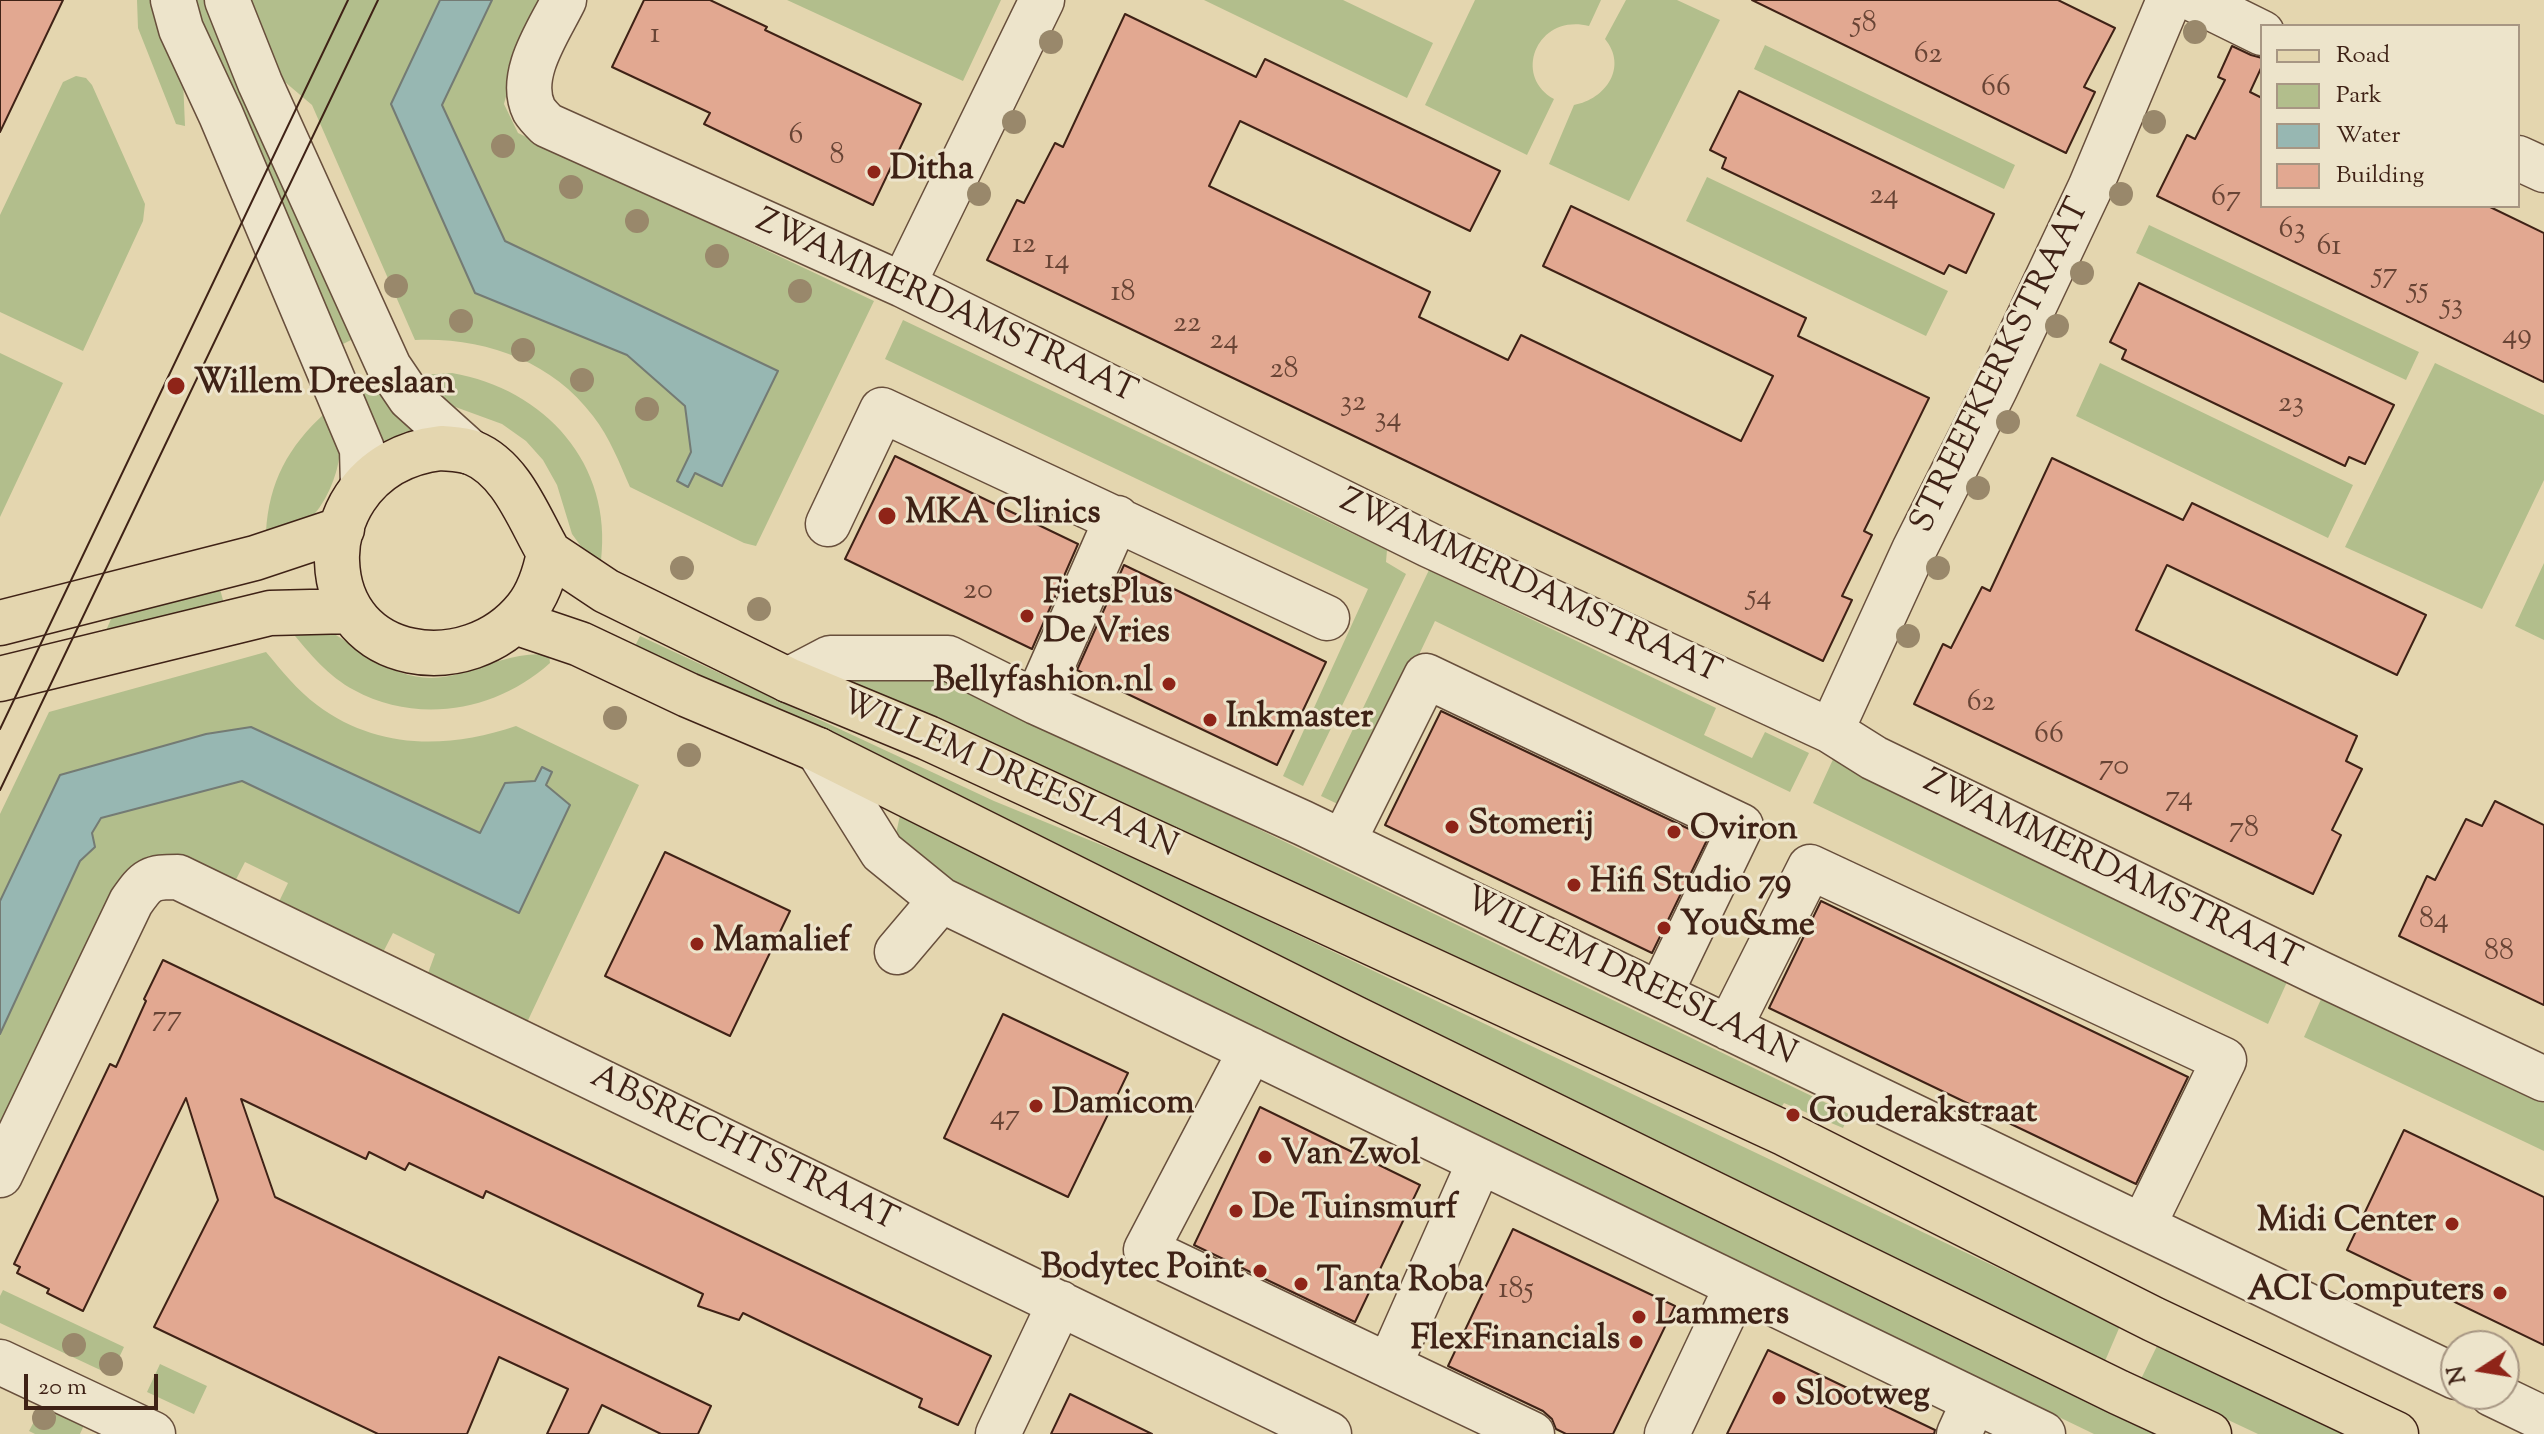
<!DOCTYPE html>
<style>
body{margin:0}
#map{position:relative;width:2544px;height:1434px;overflow:hidden;background:#e4d6af;font-family:"Sorts Mill Goudy",serif}
canvas{display:block}
.legend{position:absolute;left:2260px;top:24px;width:260px;height:184px;box-sizing:border-box;background:#ede4cb;border:2px solid #a79683;margin:0;padding:10px 14px;list-style:none;font-size:24px;color:#3f2216}
.legend li{display:flex;align-items:center;gap:16px;height:40px}
.legend b{width:40px;border:2px solid #a79683}
.north{position:absolute;left:2440px;top:1330px;width:80px;height:80px;box-sizing:border-box;background:#ede4cb;border:2px solid #a79683;border-radius:50%;rotate:258deg;font-size:22px;font-weight:700;line-height:32px;text-align:center;color:#3f2216}
.north::after{content:'';display:block;margin:auto;width:28px;height:36px;background:#8f2418;clip-path:polygon(50% 0,100% 100%,50% 72%,0 100%)}
.scale{position:absolute;left:24px;top:1374px;width:134px;height:36px;box-sizing:border-box;border:4px solid #3f2216;border-top:0;padding-left:10px;font-size:24px;line-height:28px;white-space:nowrap;color:#3f2216;-webkit-text-stroke:6px #ede4cb;paint-order:stroke}
</style>
<div id="map">
<canvas width="2544" height="1434"></canvas>
<ul class="legend">
<li><b style="height:10px;background:#e4d6af"></b>Road</li>
<li><b style="height:22px;background:#b2be8c"></b>Park</li>
<li><b style="height:22px;background:#97b7b2"></b>Water</li>
<li><b style="height:22px;background:#e2a891"></b>Building</li>
</ul>
<div class="north">N</div>
<div class="scale">20 m</div>
</div>
<script>
const ctx = document.querySelector('canvas').getContext('2d');
ctx.lineJoin = 'round';
function paint(path, color) { ctx.fillStyle = color; ctx.fill(path, 'evenodd'); }
function strokePath(path, color, width, dash) { ctx.strokeStyle = color; ctx.lineWidth = width; ctx.lineCap = dash ? 'butt' : 'round'; ctx.setLineDash(dash || []); ctx.stroke(path); }
function write(font, color, halo, rows, align = 'center') {
  ctx.font = font + ' "Sorts Mill Goudy",serif'; ctx.lineWidth = 6; ctx.setLineDash([]); ctx.textBaseline = 'middle'; ctx.strokeStyle = halo; ctx.fillStyle = color; for (const [text, x, y, turn = 0] of rows) {
    ctx.save(); ctx.translate(x, y); ctx.rotate((+turn || 0) * Math.PI / 180); ctx.textAlign = isNaN(turn) ? turn : align; if (halo) ctx.strokeText(text, 0, 0); ctx.fillText(text, 0, 0); ctx.restore();
  }
}
paint(new Path2D(`
 M137,0H156L183,79L185,126L176,124L138,28Z
 M188,0H207L357,337L333,349Z
 M242,0H440L391,104L475,293L627,355L685,406L691,452L677,481L687,487L695,473L722,486L778,371L504,241L442,105L492,0H549L510,81L504,104L518,133L874,301L756,546L744,543L630,487C619,462 610,438 593,416C551,360 483,337 415,340L312,105L265,65Z
 M787,0H1001L963,81Z
 M1204,0H1343L1433,43L1407,98Z
 M1475,0H1601L1589,26C1537,13 1512,76 1554,99L1527,155L1425,105Z
 M1626,0H1677L1720,20L1629,201L1549,164L1574,105C1606,99 1628,67 1605,39Z
 M1765,45L2015,165L2004,189L1754,69Z
 M76,76L86,78L92,85L145,204L143,221L83,351L0,312V215L63,82Z
 M1707,177L1948,291L1926,336L1686,221Z
 M2149,225L2419,352L2406,380L2136,253Z
 M903,320L1387,550L1386,562L1406,574L1303,786L1283,776L1368,589L885,359Z
 M0,353L63,383L0,517Z
 M2100,363L2353,485L2328,538L2076,416Z
 M2435,363L2544,415V480L2482,609L2345,547Z
 M452,373C545,389 613,464 601,561L591,560L572,534L557,485L543,460L526,441L502,424L439,401L420,375Z
 M378,381L424,433L384,453L351,394Z
 M325,413C329,420 335,427 338,435C347,460 323,519 297,527C288,530 276,530 266,532C269,482 288,447 325,413Z
 M2544,563V640L2515,626Z
 M1429,570L1716,708L1704,735L1752,758L1765,732L1809,753L1790,792L1435,621L1346,808L1321,796Z
 M219,585L225,608L102,640L114,612Z
 M321,626C369,653 403,693 464,672C491,664 521,651 549,655L550,663C497,711 418,725 354,690C329,677 309,653 291,631Z
 M640,636L994,801L1155,867L2120,1326L2105,1361L633,650Z
 M266,652C282,671 297,690 317,705C377,750 448,749 516,726L639,785L522,1033L423,987L435,954L393,933L377,964L273,914L288,883L245,862L229,893L169,865L0,1145V1034L80,861L95,847L92,834L101,818L242,781L519,913L535,781L505,783L481,833L251,727L206,734L60,775L0,901V814L49,712Z
 M937,674L1849,1114L1843,1128L1784,1103L1776,1115L846,687L844,677Z
 M1835,755L2287,982L2268,1024L1813,803Z
 M900,815L2184,1434H2094L932,872L894,844Z
 M2322,997L2544,1103V1151L2304,1037Z
 M3,1290L124,1347L111,1375L0,1323V1296Z
 M2157,1346L2346,1434H2258L2141,1379Z
 M160,1364L207,1386L194,1414L147,1392Z
 M44,1403L85,1423L80,1434H35L29,1431Z`), '#b2be8c');
const water = new Path2D(`
 M440,0H492L442,105L505,241L778,371L722,486L695,473L688,487L677,481L691,452L685,406L627,355L475,293L391,104Z
 M251,727L480,833L505,783L535,781L542,767L552,772L546,785L570,805L519,913L242,781L101,818L92,833L95,847L80,861L0,1034V901L60,775L206,734Z`);
paint(water, '#97b7b2');
strokePath(water, '#747b74', 2);
const building = new Path2D(`
 M0,0H63L0,132Z
 M644,0H710L767,27L765,30L921,104L873,205L704,124L710,113L612,67Z
 M1752,0H2058L2115,28L2084,87L2095,92L2066,153Z
 M1125,14L1256,77L1265,59L1500,171L1470,231L1240,121L1209,186L1430,292L1419,317L1508,360L1521,335L1741,441L1773,376L1543,266L1571,206L1806,318L1798,336L1929,398L1864,531L1872,535L1842,596L1852,600L1823,661L987,260L1017,200L1024,203L1055,143L1063,147Z
 M2232,46L2251,55L2262,58V66L2250,92L2262,98V206H2488L2544,233V382L2157,196L2187,135L2195,139L2225,80L2218,77Z
 M1739,91L1994,214L1966,273L1949,265L1944,274L1722,168L1726,158L1710,150Z
 M2139,283L2394,405L2365,464L2349,457L2345,466L2122,359L2126,350L2110,342Z
 M895,456L1078,544L1032,649L845,559Z
 M2052,458L2183,520L2192,503L2426,615L2397,675L2167,565L2136,630L2357,736L2346,761L2362,769L2332,830L2341,835L2313,894L1914,704L1943,644L1951,648L1982,587L1990,591Z
 M1124,565L1326,662L1277,765L1077,670Z
 M1441,711L1708,838L1652,953L1385,825Z
 M2495,801L2544,825V1005L2399,936L2427,876L2435,880L2466,819L2482,826Z
 M665,852L790,911L730,1036L605,976Z
 M1821,901L2188,1077L2136,1184L1769,1008Z
 M163,960L991,1356L958,1425L919,1407L922,1399L743,1313L739,1320L698,1306L703,1294L486,1191L483,1198L409,1163L405,1170L369,1152L366,1159L241,1099L275,1197L711,1406L698,1434H661L602,1405L588,1434H547L568,1389L499,1357L467,1434H378L154,1327L218,1200L186,1098L83,1311L47,1293L49,1289L17,1273L20,1267L14,1264L110,1064L116,1067L146,1001L144,999Z
 M1003,1014L1128,1073L1068,1197L944,1138Z
 M1260,1107L1420,1185L1355,1322L1194,1245Z
 M2404,1130L2544,1197V1345L2347,1250Z
 M1513,1229L1675,1306L1613,1434H1566L1556,1429L1552,1419L1543,1411L1448,1366Z
 M1768,1350L1935,1430L1934,1434H1727Z
 M1070,1394L1152,1434H1051Z`);
paint(building, '#e2a891');
strokePath(building, '#3f2216', 2);
const minor = new Path2D(`
 M173,0L181,29L221,115L362,449L363,486
 M227,0L260,83L389,367L410,398L470,452
 M564,0C549,31 517,75 534,110C537,115 543,121 547,125L903,285L1429,545L1831,731L1874,758L2319,973L2544,1079
 M2195,0L2262,33
 M2518,158L2544,170
 M903,285L1042,0
 M828,524L882,410L1327,618
 M788,680L830,658H948L1036,702L1303,823L2456,1377
 M1036,702L1117,518
 M1831,731L1914,550L1995,389L2090,188L2169,0
 M818,750L882,852L941,900L2043,1434
 M1343,842L1426,676L1741,826L1660,994
 M897,952L941,900
 M1729,1028L1810,867L2224,1060L2143,1226
 M1251,1050L1146,1250L1532,1434
 M0,1175L131,902C147,879 150,877 178,877L1329,1434
 M0,1362L153,1434
 M1389,1366L1480,1161
 M2492,1394L2544,1419
 M998,1434L1060,1303
 M1667,1434L1737,1286
 M1959,1434L1974,1401`);
const major = new Path2D(`
 M441,448C451,449 463,449 473,453C512,469 529,519 549,553C545,573 539,593 526,609C468,681 340,664 337,561C336,540 343,516 355,498C375,468 406,452 441,448Z
 M549,553L606,591L788,680L928,738L1786,1134L2153,1319L2396,1434
 M515,622L580,644L688,695L818,750L1354,1018L2118,1392L2209,1434
 M0,623L255,558L342,529
 M0,679L270,613L351,611`);
strokePath(minor, '#684f3c', 47);
strokePath(major, '#3f2216', 47);
strokePath(minor, '#ede4cb', 44);
strokePath(major, '#e4d6af', 44);
strokePath(new Path2D(`
 M0,729L348,0
 M0,790L378,0`), '#3f2216', 2);
ctx.fillStyle = '#99886b';
for (const [x, y] of [
 [2195,32],
 [1051,42],
 [1014,122],
 [2154,122],
 [503,146],
 [571,187],
 [979,194],
 [2121,194],
 [637,221],
 [717,256],
 [2082,273],
 [396,286],
 [800,291],
 [461,321],
 [2057,326],
 [523,350],
 [582,380],
 [647,409],
 [2008,422],
 [1978,488],
 [682,568],
 [1938,568],
 [759,609],
 [1908,636],
 [615,718],
 [689,755],
 [74,1345],
 [111,1364],
 [44,1418]
]) { ctx.beginPath(); ctx.arc(x, y, 12, 0, 2 * Math.PI); ctx.fill(); }
for (const [x, y, r, color] of [
 [874,172,8,"#8f2418"],
 [176,386,10,"#8f2418"],
 [887,516,10,"#8f2418"],
 [1027,616,8,"#8f2418"],
 [1169,684,8,"#8f2418"],
 [1210,720,8,"#8f2418"],
 [1452,827,8,"#8f2418"],
 [1674,832,8,"#8f2418"],
 [1574,885,8,"#8f2418"],
 [1664,928,8,"#8f2418"],
 [697,944,8,"#8f2418"],
 [1036,1106,8,"#8f2418"],
 [1793,1115,8,"#8f2418"],
 [1265,1157,8,"#8f2418"],
 [1236,1211,8,"#8f2418"],
 [2452,1224,8,"#8f2418"],
 [1260,1271,8,"#8f2418"],
 [1301,1284,8,"#8f2418"],
 [2500,1293,8,"#8f2418"],
 [1639,1317,8,"#8f2418"],
 [1636,1342,8,"#8f2418"],
 [1779,1398,8,"#8f2418"]
]) { const dot = new Path2D(); dot.arc(x, y, r, 0, 2 * Math.PI); ctx.fillStyle = color; ctx.fill(dot); strokePath(dot, '#ede4cb', 3); }
write('30px', '#684435', null, [
 ["58",1864,26],
 ["1",655,37],
 ["62",1928,57],
 ["66",1996,90],
 ["6",796,138],
 ["8",837,158],
 ["24",1884,198],
 ["67",2226,200],
 ["63",2292,232],
 ["12",1024,247],
 ["61",2329,249],
 ["14",1057,263],
 ["57",2385,277],
 ["55",2418,292],
 ["18",1123,295],
 ["53",2452,308],
 ["22",1187,326],
 ["49",2517,338],
 ["24",1224,343],
 ["28",1284,372],
 ["32",1353,405],
 ["23",2291,406],
 ["34",1388,421],
 ["20",978,593],
 ["54",1759,599],
 ["62",1981,705],
 ["66",2049,737],
 ["70",2114,769],
 ["74",2179,800],
 ["78",2244,831],
 ["84",2434,922],
 ["88",2499,954],
 ["77",167,1020],
 ["47",1005,1119],
 ["185",1516,1292]
]);
write('bold 34px', '#3f2216', '#ede4cb', [
 ["Ditha",890,172],
 ["Willem Dreeslaan",194,386],
 ["MKA Clinics",905,516],
 ["FietsPlus",1043,596],
 ["De Vries",1043,635],
 ["Bellyfashion.nl",1153,684,"right"],
 ["Inkmaster",1226,720],
 ["Stomerij",1468,827],
 ["Oviron",1690,832],
 ["Hifi Studio 79",1590,885],
 ["You&me",1680,928],
 ["Mamalief",713,944],
 ["Damicom",1052,1106],
 ["Gouderakstraat",1809,1115],
 ["Van Zwol",1281,1157],
 ["De Tuinsmurf",1252,1211],
 ["Midi Center",2436,1224,"right"],
 ["Bodytec Point",1244,1271,"right"],
 ["Tanta Roba",1317,1284],
 ["ACI Computers",2484,1293,"right"],
 ["Lammers",1655,1317],
 ["FlexFinancials",1620,1342,"right"],
 ["Slootweg",1795,1398]
], 'left');
write('34px', '#3f2216', '#ede4cb', [
 ["ZWAMMERDAMSTRAAT",945,309,25],
 ["STREEFKERKSTRAAT",2003,367,-64],
 ["ZWAMMERDAMSTRAAT",1529,589,25],
 ["WILLEM DREESLAAN",1008,777,24],
 ["ZWAMMERDAMSTRAAT",2111,873,26],
 ["WILLEM DREESLAAN",1629,979,26],
 ["ABSRECHTSTRAAT",743,1151,26]
]);
</script>
